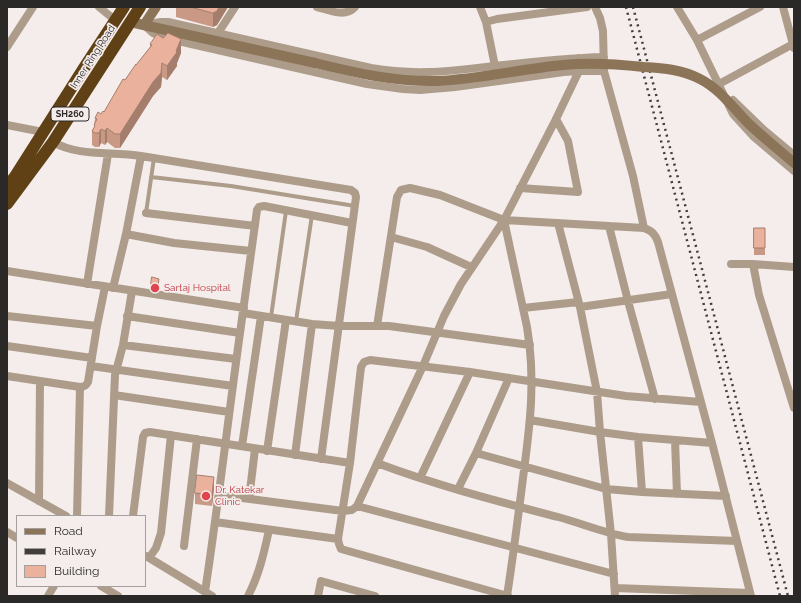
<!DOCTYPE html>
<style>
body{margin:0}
#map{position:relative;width:801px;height:603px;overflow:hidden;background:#f4edeb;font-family:Raleway,sans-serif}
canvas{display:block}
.frame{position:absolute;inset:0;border:8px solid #2b2828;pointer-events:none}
.legend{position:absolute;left:16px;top:515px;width:130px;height:72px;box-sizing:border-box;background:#f4edeb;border:1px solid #a49e9d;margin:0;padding:5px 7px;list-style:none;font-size:12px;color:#2b2828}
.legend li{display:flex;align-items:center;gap:8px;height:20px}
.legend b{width:20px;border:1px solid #a49e9d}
</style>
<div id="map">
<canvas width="801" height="603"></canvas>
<div class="frame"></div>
<ul class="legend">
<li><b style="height:5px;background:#8c7459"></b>Road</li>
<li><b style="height:5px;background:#413d3d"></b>Railway</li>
<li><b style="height:11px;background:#eab29c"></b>Building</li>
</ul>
</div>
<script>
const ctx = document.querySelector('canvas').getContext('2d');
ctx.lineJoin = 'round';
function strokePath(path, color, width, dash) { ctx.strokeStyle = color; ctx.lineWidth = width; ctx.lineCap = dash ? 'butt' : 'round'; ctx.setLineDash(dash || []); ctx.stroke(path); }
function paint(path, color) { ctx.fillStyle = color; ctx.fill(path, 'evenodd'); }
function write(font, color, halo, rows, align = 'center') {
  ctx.font = font + ' Raleway,sans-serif'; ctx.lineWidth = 3.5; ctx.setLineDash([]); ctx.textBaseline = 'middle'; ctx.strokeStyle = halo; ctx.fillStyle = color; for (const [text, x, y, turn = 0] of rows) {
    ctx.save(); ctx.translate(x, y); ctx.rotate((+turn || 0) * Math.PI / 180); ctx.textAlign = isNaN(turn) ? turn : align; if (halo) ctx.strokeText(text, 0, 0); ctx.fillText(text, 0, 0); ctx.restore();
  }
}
strokePath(new Path2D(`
 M151,177L231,186L355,206
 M146,213L154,158
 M271,317L286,211
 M296,321L312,215`), '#ad9c8a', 4);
strokePath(new Path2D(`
 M99,7L115,20
 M317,7C329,10 345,18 355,7
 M480,7L486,22L496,71
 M595,7L600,18L603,31L604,71L633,176L644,228
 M677,7L697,40L733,114L754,137L794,171
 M783,7L794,48
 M486,22L497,19L587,7
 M144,25L153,33L165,38L367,84L403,89L420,90L455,87L564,72L579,71H604
 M144,25L161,22H168L371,68C416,76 450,71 494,66C530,62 567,58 604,57
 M218,33L235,7
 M697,40L760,7
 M7,47L33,7
 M719,84L793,44
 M733,100L764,130L794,155
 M7,125L43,132
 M53,142C79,157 112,151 141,156L351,190L355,193L356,197L321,459
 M520,188L578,192L568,141L556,119
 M146,213L255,226
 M504,220L527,327C536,380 530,425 523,478C518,518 513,557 507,596
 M558,223L580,307L597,392L600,432L611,534L615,596
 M609,226L628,301L655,399
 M126,234L174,243L251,251
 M391,237L427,247L471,267
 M731,264H753L794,267
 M753,264L759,295L794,408
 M7,271L244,308
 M87,284L108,154
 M113,288L126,234L141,156
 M580,307L672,294
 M523,308L578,302
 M243,313L312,324L339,326H389L530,345
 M7,316L97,326
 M127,316L240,333C228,420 218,506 205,592
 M377,326L397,197L401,190L410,188L440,195L504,220L644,228C652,231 655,234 658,242L712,443L751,596
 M240,333L257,210L259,207L264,206L352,223
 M123,345L236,359
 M7,346L92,358
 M91,366L233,386
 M7,376L80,387C84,387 86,386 88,382L97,326L105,287
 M114,395L229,412
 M530,420L600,432L638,437L712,443
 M638,437L642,492
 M675,440L677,494
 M242,446L261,316
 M267,451L286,320
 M476,453L606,489L642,492L726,496
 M295,455L312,324
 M377,463C435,485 497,501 558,517C581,523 604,533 628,537L737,541
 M420,478L470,372
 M7,483L66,516
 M458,489L476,453L509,378
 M219,495L343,511L352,510L357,506L423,366L444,316L461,284L504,220L556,119L579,71L578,58
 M249,499L255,449
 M39,501L40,381
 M357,506L614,574
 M77,516L80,387
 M109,516L115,375L123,345L132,291
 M133,516L143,437L145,433L150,432L350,463
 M215,522L338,539
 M7,532L17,538
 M184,546L197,439
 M146,556L212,596
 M149,558L156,548L161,533L171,435
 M101,586L118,596
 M615,588L750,593
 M48,596L54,586
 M248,596C259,575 264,553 269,530
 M318,596L321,581L375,596
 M508,596L341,549L339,544L338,539L350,463L361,367L364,362L370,360L470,372L626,396L701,402`), '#ad9c8a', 8);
strokePath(new Path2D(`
 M130,22L315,63
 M144,25L156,7`), '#8c7459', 10);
strokePath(new Path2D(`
 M7,187L16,175L84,68L124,7
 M7,204L53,142L140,7`), '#604015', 12);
strokePath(new Path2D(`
 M626,7L780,596
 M633,7L788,596`), '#413d3d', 2.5, [2, 4]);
strokePath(new Path2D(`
 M315,63C356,73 395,82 437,81C479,79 521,69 563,65C590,62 617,64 644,67C664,68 683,70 700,79C720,89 733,108 749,124C763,137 779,150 794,163`), '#8c7459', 10);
paint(new Path2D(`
 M176,7H228L217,25L213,27L176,17Z
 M150,44L181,53L177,63V66L167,80L162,77L161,87L153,96L120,148H115L107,142L105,145L101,143L99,147H95L92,145V131L94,128L95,118L104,112L125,80L150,47Z
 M754,228H765V255H754Z
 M159,282L158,289L151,288V284Z
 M214,488L212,506L195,504V493Z`), '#c99986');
paint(new Path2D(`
 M219,7H228L217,25L213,27V13Z
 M181,39V53L177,63V66L167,80V66L176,51Z
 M162,63V77L161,87L153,96L120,148V134Z
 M107,128V142L105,145V131Z
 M101,129V143L99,147V133Z
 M214,477V488L212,506V495Z`), '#a47d6d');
const building = new Path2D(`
 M191,7H219L217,11L213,13Z
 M168,33L181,39L176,51L177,52L167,66L162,63L161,73L153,82L120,134H115L107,128L105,131L101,129L99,133H95L92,131L95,126L94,125L97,119L95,118L98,112L101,114L103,111L104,112L123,79L125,80L136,64V65L152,45L150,44L157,34L163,38Z
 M754,228H765V248H754Z
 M152,277L159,279L158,285L151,284Z
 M197,475L214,477L212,495L195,493Z`);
paint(building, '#eab29c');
strokePath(building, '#a47d6d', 1);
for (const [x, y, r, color] of [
 [155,288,5,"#e0444e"],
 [206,496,5,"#e0444e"]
]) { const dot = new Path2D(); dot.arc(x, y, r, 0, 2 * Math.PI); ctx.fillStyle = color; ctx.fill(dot); strokePath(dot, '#f4edeb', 1.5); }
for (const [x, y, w] of [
 [70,114,38]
]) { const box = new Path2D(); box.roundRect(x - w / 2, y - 7, w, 14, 3); ctx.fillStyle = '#f4edeb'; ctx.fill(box); strokePath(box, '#2b2828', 1); }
write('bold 9px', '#2b2828', null, [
 ["SH260",70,114]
]);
write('10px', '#2b2828', '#f4edeb', [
 ["Inner Ring Road",93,57,-57]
]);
write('10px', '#be3a42', '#f4edeb', [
 ["Sartaj Hospital",164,288],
 ["Dr. Katekar",215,490],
 ["Clinic",215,502]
], 'left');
</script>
